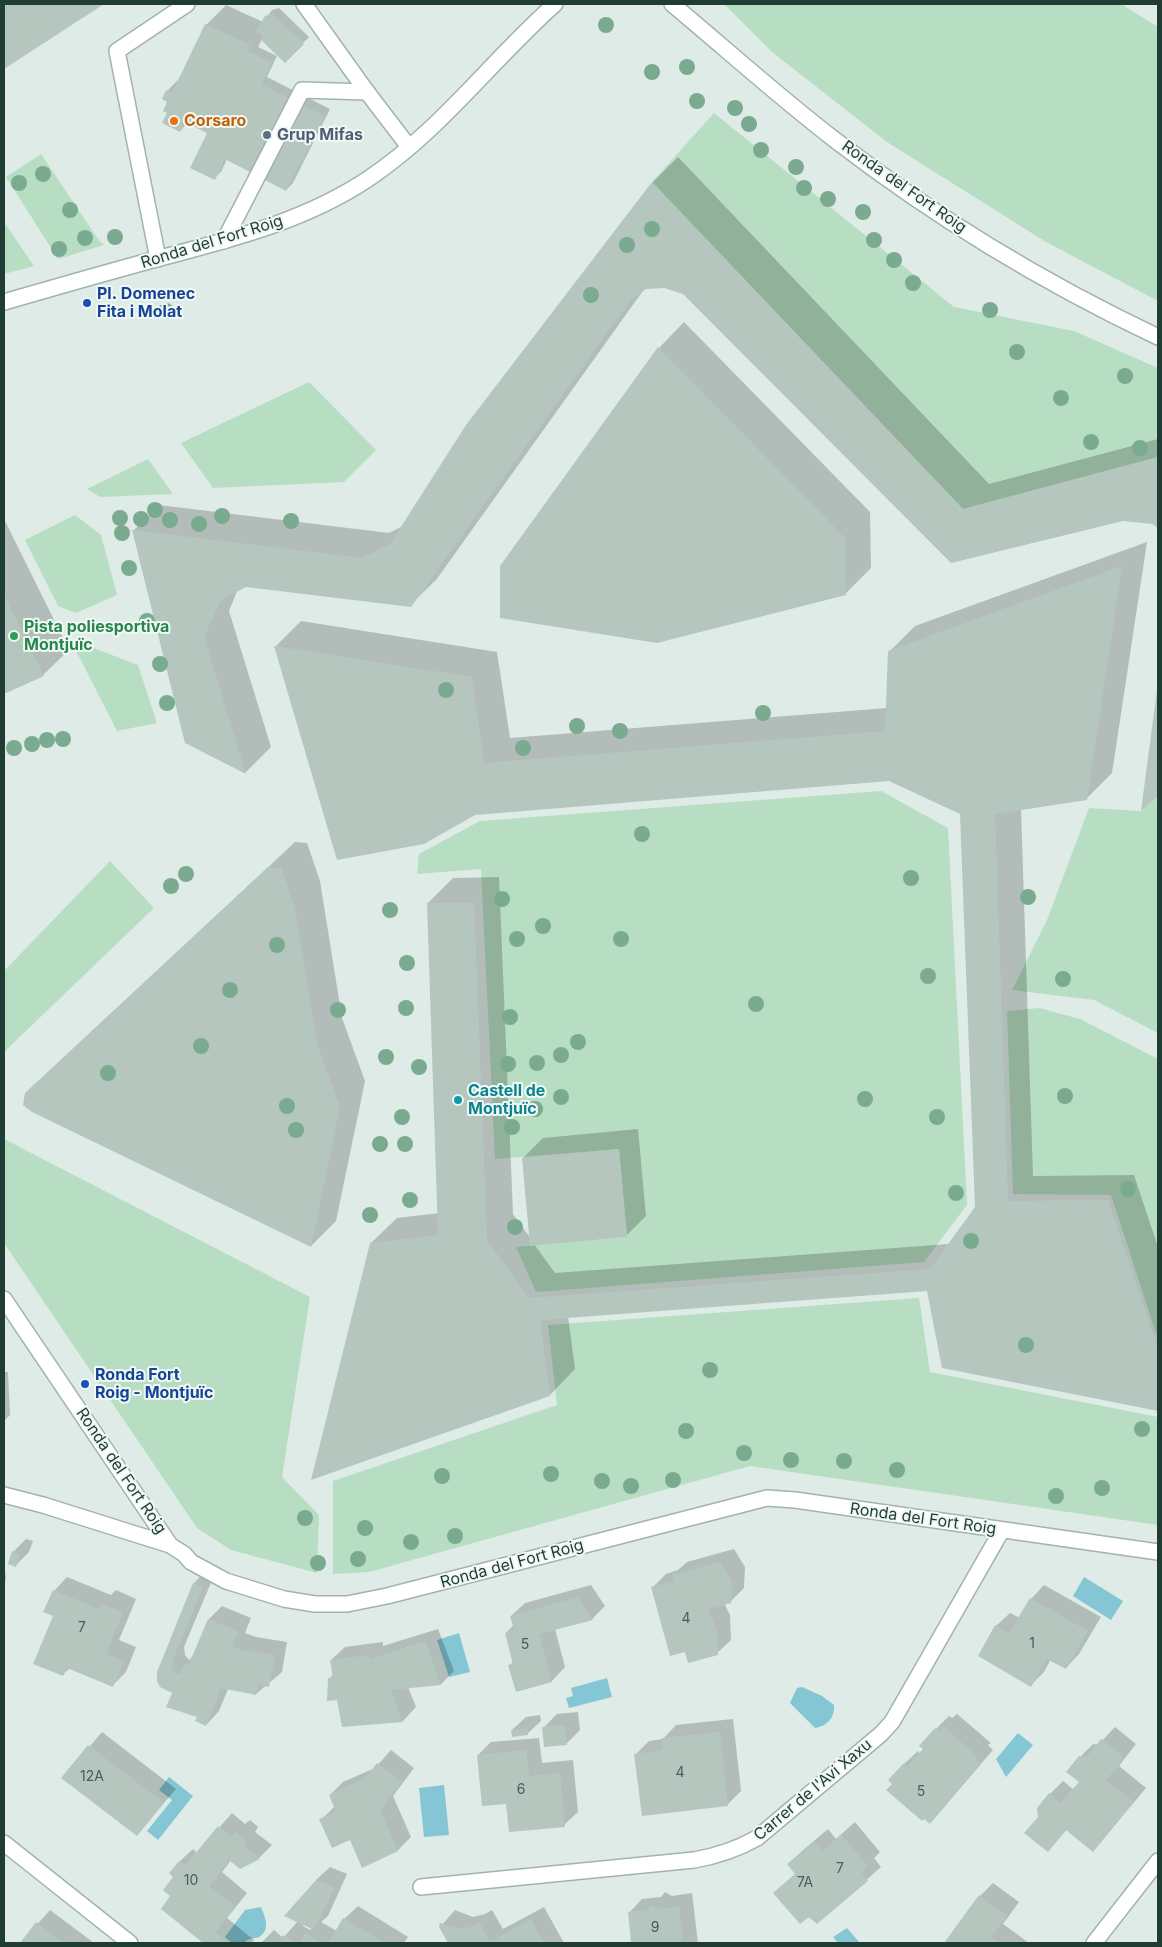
<!DOCTYPE html>
<meta charset="utf-8">
<style>
body{margin:0}
#map{position:relative;width:1162px;height:1947px;overflow:hidden;background:#dfebe6;font-family:Inter,sans-serif}
canvas{display:block}
.frame{position:absolute;inset:0;border:5px solid #1f3c35;pointer-events:none}
</style>
<div id="map">
<canvas width="1162" height="1947"></canvas>
<div class="frame"></div>
</div>
<script>
const ctx = document.querySelector('canvas').getContext('2d');
ctx.lineJoin = 'round';
function paint(path, color) { ctx.fillStyle = color; ctx.fill(path, 'evenodd'); }
function strokePath(path, color, width, dash) { ctx.strokeStyle = color; ctx.lineWidth = width; ctx.lineCap = dash ? 'butt' : 'round'; ctx.setLineDash(dash || []); ctx.stroke(path); }
function write(font, color, halo, rows, align = 'center') {
  ctx.font = font + ' Inter,sans-serif'; ctx.lineWidth = 4; ctx.setLineDash([]); ctx.textBaseline = 'middle'; ctx.strokeStyle = halo; ctx.fillStyle = color; for (const [text, x, y, turn = 0] of rows) {
    ctx.save(); ctx.translate(x, y); ctx.rotate((+turn || 0) * Math.PI / 180); ctx.textAlign = isNaN(turn) ? turn : align; if (halo) ctx.strokeText(text, 0, 0); ctx.fillText(text, 0, 0); ctx.restore();
  }
}
paint(new Path2D(`
 M724,4H1121L1158,27V301L1046,242L887,142L772,52Z
 M714,113L954,307L1074,331L1158,368V457L963,509L652,182Z
 M41,154L98,239L104,245L58,259L6,177Z
 M6,225L34,266L4,274V226Z
 M309,382L376,450L344,482L213,488L181,443Z
 M148,459L173,494L100,497L87,489Z
 M75,515L101,535L117,595L76,613L58,606L25,540Z
 M70,639L138,665L157,723L117,731Z
 M881,791L948,828L967,1205L924,1262L536,1292L516,1247L627,1237L619,1149L495,1159L481,869L417,874L419,854L480,821Z
 M1158,796V1033L1094,1000L1012,990L1047,920L1089,808L1141,811Z
 M110,861L154,908L4,1052V971Z
 M1039,1008L1080,1019L1158,1059V1339L1111,1195L1013,1194L1007,1011Z
 M4,1139L310,1297L282,1477L319,1515L317,1573L231,1550L197,1528L4,1243Z
 M919,1298L930,1372L1158,1417V1525L750,1466L369,1572L333,1574V1481L557,1405L548,1325Z`), '#b7dec2');
paint(new Path2D(`
 M1084,1577L1123,1601L1111,1620L1073,1596Z
 M459,1633L470,1672L449,1677L437,1640Z
 M607,1678L612,1697L569,1708L566,1698L573,1696L571,1688Z
 M802,1687L822,1696L834,1705C835,1718 827,1726 815,1728L790,1703L797,1688Z
 M1018,1733L1033,1745L1006,1777L996,1759Z
 M169,1777L193,1796L158,1840L147,1831L172,1800L159,1790Z
 M444,1785L449,1835L424,1837L419,1788Z
 M261,1907C265,1917 271,1930 259,1937C253,1939 248,1938 244,1943H232L225,1937L245,1910Z
 M847,1928L860,1943H838L833,1937Z`), '#84c6d4');
paint(new Path2D(`
 M4,4H102L4,68Z
 M226,5L263,22L272,10L279,8L309,37L285,61L262,39L258,47L277,56L267,77L330,109L293,183L286,190L227,159L221,172L214,178L211,127L188,122L180,131L169,112L167,91L182,76L206,25Z
 M678,157L989,484L1158,439V527L1153,523L1123,520L951,561L683,293L664,287L645,288L436,580L410,605L245,586L238,589L229,611L271,747L246,772L186,742L133,531L159,505L389,533L403,526L467,426L653,182Z
 M684,322L870,512L871,568L845,594L659,348Z
 M4,519L69,650L43,675L4,693Z
 M1147,542L1112,773L1087,798L1021,809L1033,1176L1134,1175L1158,1247V1410L943,1367L928,1290L568,1316L575,1369L550,1395L371,1243L397,1218L439,1213L428,903L453,878L499,877L513,1214L531,1239L523,1158L543,1138L638,1129L646,1216L626,1236L534,1244L555,1273L949,1244L976,1208L961,813L889,780L475,813L275,647L301,621L497,652L510,738L887,708L889,652L915,626Z
 M1158,691V794L1143,808Z
 M295,842L307,843L320,881L342,1018L365,1081L336,1221L311,1246L26,1094Z
 M4,1372H8L10,1415L4,1421Z
 M26,1539L33,1541L29,1552L16,1565L13,1552Z
 M734,1549L745,1567L744,1588L730,1602L724,1603L730,1615L731,1640L717,1653L686,1650L653,1587L666,1574L678,1570L687,1562Z
 M4,1559L6,1580L4,1582Z
 M207,1570L215,1573L184,1647L185,1655L189,1660L194,1655L209,1619L222,1606L251,1618L245,1633L256,1637L287,1642L282,1672L256,1694L228,1689L219,1711L206,1725L157,1675L194,1583Z
 M67,1577L111,1595L116,1590L136,1599L119,1640L136,1647L126,1672L112,1686L70,1668L63,1674L54,1591Z
 M591,1585L605,1606L592,1619L555,1629L565,1667L552,1681L517,1690L510,1665L514,1661L506,1633L514,1625L511,1616L525,1603Z
 M1044,1585L1101,1617L1079,1654L1066,1668L1051,1659L1044,1672L1031,1685L980,1655L996,1626L1010,1613L1020,1618L1031,1599Z
 M438,1629L454,1671L441,1684L408,1687L416,1707L403,1721L343,1726L338,1699L329,1679L334,1674L331,1660L345,1647L383,1642V1646Z
 M578,1712L580,1730L566,1744L544,1727L557,1714Z
 M957,1714L991,1743L988,1745L993,1750L930,1822L894,1784L904,1764L918,1751L920,1754L936,1729L949,1716L952,1718Z
 M540,1715L541,1721L527,1734L512,1730L526,1717Z
 M733,1719L741,1791L727,1805L636,1754L649,1741L663,1739L676,1725Z
 M1115,1727L1136,1744L1119,1766L1146,1788L1093,1851L1067,1829L1048,1851L1039,1817L1050,1794L1063,1781L1074,1790L1081,1782L1080,1757L1093,1744L1098,1745Z
 M102,1732L176,1789L137,1834L63,1778Z
 M539,1738L542,1763L573,1760L578,1812L564,1825L507,1802L478,1755L491,1742Z
 M391,1750L414,1768L393,1796L411,1837L398,1850L363,1866L351,1838L321,1820L335,1806L330,1795L343,1782L375,1768Z
 M232,1813L245,1824L250,1820L258,1827L255,1832L272,1845L259,1858L240,1867L231,1860L222,1872L247,1893L227,1918L254,1940L251,1943H205L162,1908L172,1896L179,1862L193,1849L197,1853Z
 M855,1822L880,1852L874,1858L881,1867L817,1923L775,1893L796,1873L789,1864L802,1851L828,1829L836,1839Z
 M330,1867L347,1874L328,1916L321,1922L337,1931L344,1919L358,1906L408,1937L404,1943H261L274,1930L283,1938L298,1921L316,1880ZM304,1924L312,1928L310,1930L303,1926Z
 M993,1883L1019,1902L1003,1924L1029,1943H945L980,1896Z
 M665,1892L672,1896L692,1893L698,1943H632L629,1913L642,1899L661,1897Z
 M544,1907L564,1943H449L440,1927L455,1910L473,1917L485,1914L492,1910L503,1929Z
 M50,1910L94,1943H21Z`), '#0003');
paint(new Path2D(`
 M4,4H104L4,69Z
 M272,14L304,44L285,63L262,41L263,36L255,32L265,16Z
 M205,24L250,45L247,51L272,63L261,84L325,116L286,191L225,159L215,180L190,168L207,133L185,122L180,132L162,123L167,113L163,111L167,102L162,99L166,90L172,93Z
 M652,182L963,509L1158,457V528L1152,524L1123,521L951,563L683,294L664,288L646,289L631,299L411,607L246,587L221,600L204,637L246,774L185,743L132,530L362,558L390,544L466,425Z
 M658,347L845,538L846,595L657,643L500,618V566Z
 M1122,566L1087,800L995,814L1008,1201L1108,1200L1158,1348V1411L942,1368L927,1291L540,1320L550,1396L311,1480L370,1243L438,1235L427,903L474,902L487,1240L529,1298L930,1269L975,1207L960,814L889,781L475,815L424,844L337,860L274,646L472,677L484,763L885,731L888,651Z
 M4,595L44,676L4,694Z
 M1157,690L1158,796L1141,811Z
 M268,867L281,868L295,907L317,1044L340,1107L311,1247L32,1112L23,1105L25,1093Z
 M619,1149L627,1237L530,1246L522,1158Z
 M12,1551L20,1554L16,1567L8,1564Z
 M720,1562L732,1581L731,1603L707,1609L717,1629L718,1655L688,1663L685,1652L670,1656L651,1587L674,1581L672,1575Z
 M193,1583L203,1587L172,1662V1669L176,1673L180,1675L185,1663L189,1664L208,1619L239,1631L232,1646L242,1650L275,1655L269,1687L258,1685L256,1695L221,1688L206,1726L195,1721L197,1717L166,1707L172,1693L160,1687L157,1681V1672Z
 M53,1590L99,1609L101,1603L123,1612L106,1654L124,1661L113,1687L67,1668L63,1676L33,1664L53,1616L43,1612Z
 M578,1597L593,1620L539,1634L552,1682L516,1692L508,1665L513,1664L505,1633L514,1630L510,1616Z
 M1030,1598L1088,1631L1066,1669L1047,1659L1031,1687L978,1656L995,1625L1009,1633Z
 M425,1641L441,1685L391,1690L403,1722L342,1727L337,1700L327,1701L328,1678H333L330,1660L370,1655V1659Z
 M565,1725L567,1745L544,1747L542,1727Z
 M943,1726L978,1757L976,1759L981,1764L930,1824L924,1819L922,1821L886,1790L892,1784L888,1780L904,1763L907,1767L923,1749L919,1746L935,1728L939,1731Z
 M527,1728L528,1735L512,1737L511,1730Z
 M720,1732L728,1806L642,1816L634,1754L663,1750L662,1738Z
 M1101,1739L1124,1758L1106,1780L1134,1802L1093,1852L1066,1830L1048,1852L1024,1833L1038,1817L1037,1808L1049,1793L1061,1803L1079,1782L1066,1772L1079,1756L1086,1758Z
 M88,1745L164,1803L137,1836L61,1778Z
 M526,1750L529,1776L560,1773L565,1827L509,1832L506,1804L482,1806L477,1755Z
 M377,1763L402,1782L380,1810L398,1851L362,1868L350,1840L332,1848L319,1819L336,1812L329,1795L365,1778Z
 M218,1826L232,1837L235,1832L246,1841L243,1845L260,1859L240,1869L229,1860L209,1886L235,1906L215,1932L229,1943H203L161,1909L170,1896L163,1890L173,1877L169,1873L179,1861L185,1866Z
 M841,1835L868,1866L861,1872L868,1881L817,1924L809,1917L800,1924L773,1893L795,1874L787,1864L814,1842L822,1851Z
 M316,1880L335,1887L314,1930L284,1916Z
 M979,1895L1007,1916L991,1937L999,1943H944Z
 M651,1905L658,1909L679,1906L683,1943H631L628,1912L647,1910Z
 M343,1918L350,1922L384,1943H328Z
 M531,1919L544,1943H448L439,1927L440,1923L459,1929L470,1927L479,1922L490,1942Z
 M36,1922L53,1935L63,1943H20Z
 M305,1933L321,1943H299Z
 M283,1935L297,1943H278Z`), '#b5c6bf');
const service = new Path2D(`
 M224,241L302,90L367,92
 M158,259L117,51L187,4`);
const minor = new Path2D(`
 M304,4L367,92L409,147
 M672,4C726,49 779,97 835,140C935,217 1044,283 1158,337
 M4,302C56,287 108,272 160,258C232,239 305,221 368,179C440,131 491,61 555,4
 M4,1299L170,1545L184,1554L191,1562L226,1581L284,1599L315,1604H347L387,1596L767,1498L795,1500L1158,1552
 M4,1495L43,1505L170,1545
 M4,1843L130,1943
 M421,1887L694,1860C717,1856 736,1850 757,1838L881,1734L892,1722L1002,1530
 M1094,1943L1158,1861`);
strokePath(service, '#a2b3ad', 18);
strokePath(minor, '#a2b3ad', 18);
strokePath(service, '#fff', 15);
strokePath(minor, '#fff', 15);
ctx.fillStyle = '#7aaa8f';
for (const [x, y] of [
 [606,25],
 [687,67],
 [652,72],
 [697,101],
 [735,108],
 [749,124],
 [761,150],
 [796,167],
 [43,174],
 [19,183],
 [804,188],
 [828,199],
 [70,210],
 [863,212],
 [652,229],
 [115,237],
 [85,238],
 [874,240],
 [627,245],
 [59,249],
 [894,260],
 [913,283],
 [591,295],
 [990,310],
 [166,311],
 [1017,352],
 [1125,376],
 [1061,398],
 [1091,442],
 [1140,448],
 [155,510],
 [222,516],
 [120,518],
 [141,519],
 [170,520],
 [291,521],
 [199,524],
 [122,533],
 [129,568],
 [147,621],
 [160,664],
 [446,690],
 [167,703],
 [763,713],
 [577,726],
 [620,731],
 [63,739],
 [47,740],
 [32,744],
 [14,748],
 [523,748],
 [642,834],
 [186,874],
 [911,878],
 [171,886],
 [1028,897],
 [502,899],
 [390,910],
 [543,926],
 [517,939],
 [621,939],
 [277,945],
 [407,963],
 [928,976],
 [1063,979],
 [230,990],
 [756,1004],
 [406,1008],
 [338,1010],
 [510,1017],
 [578,1042],
 [201,1046],
 [561,1055],
 [386,1057],
 [537,1063],
 [508,1064],
 [419,1067],
 [108,1073],
 [1065,1096],
 [561,1097],
 [865,1099],
 [287,1106],
 [535,1109],
 [402,1117],
 [937,1117],
 [512,1127],
 [296,1130],
 [380,1144],
 [405,1144],
 [1128,1189],
 [956,1193],
 [410,1200],
 [370,1215],
 [515,1227],
 [971,1241],
 [1026,1345],
 [710,1370],
 [1142,1429],
 [686,1431],
 [744,1453],
 [791,1460],
 [844,1461],
 [897,1470],
 [551,1474],
 [442,1476],
 [673,1480],
 [602,1481],
 [631,1486],
 [1102,1488],
 [1056,1496],
 [305,1518],
 [365,1528],
 [455,1536],
 [411,1542],
 [358,1559],
 [318,1563]
]) { ctx.beginPath(); ctx.arc(x, y, 8, 0, 2 * Math.PI); ctx.fill(); }
for (const [x, y, r, color] of [
 [174,121,5,"#e8710a"],
 [267,135,5,"#5c6f8a"],
 [87,303,5,"#1a4fb4"],
 [14,636,5,"#2e9e5b"],
 [458,1100,5,"#0f9aa8"],
 [85,1384,5,"#1a4fb4"]
]) { const dot = new Path2D(); dot.arc(x, y, r, 0, 2 * Math.PI); ctx.fillStyle = color; ctx.fill(dot); strokePath(dot, '#f0f8f4', 2); }
write('14px', '#445e58', null, [
 ["4",686,1619],
 ["7",82,1628],
 ["1",1032,1644],
 ["5",525,1645],
 ["4",680,1773],
 ["12A",92,1777],
 ["6",521,1790],
 ["5",921,1792],
 ["7",840,1869],
 ["10",191,1881],
 ["7A",805,1883],
 ["9",655,1928]
]);
write('bold 16px', '#c56008', '#f0f8f4', [
 ["Corsaro",184,121]
], 'left');
write('bold 16px', '#4e5e75', '#f0f8f4', [
 ["Grup Mifas",277,135]
], 'left');
write('16px', '#1f3c35', '#f0f8f4', [
 ["Ronda del Fort Roig",904,187,35],
 ["Ronda del Fort Roig",212,242,-17],
 ["Ronda del Fort Roig",121,1471,56],
 ["Ronda del Fort Roig",923,1519,8],
 ["Ronda del Fort Roig",512,1564,-15],
 ["Carrer de l'Avi Xaxu",813,1790,-40]
]);
write('bold 16px', '#164399', '#f0f8f4', [
 ["Pl. Domenec",97,294],
 ["Fita i Molat",97,312],
 ["Ronda Fort",95,1375],
 ["Roig - Montjuïc",95,1393]
], 'left');
write('bold 16px', '#27864d', '#f0f8f4', [
 ["Pista poliesportiva",24,627],
 ["Montjuïc",24,645]
], 'left');
write('bold 16px', '#0d838f', '#f0f8f4', [
 ["Castell de",468,1091],
 ["Montjuïc",468,1109]
], 'left');
</script>
